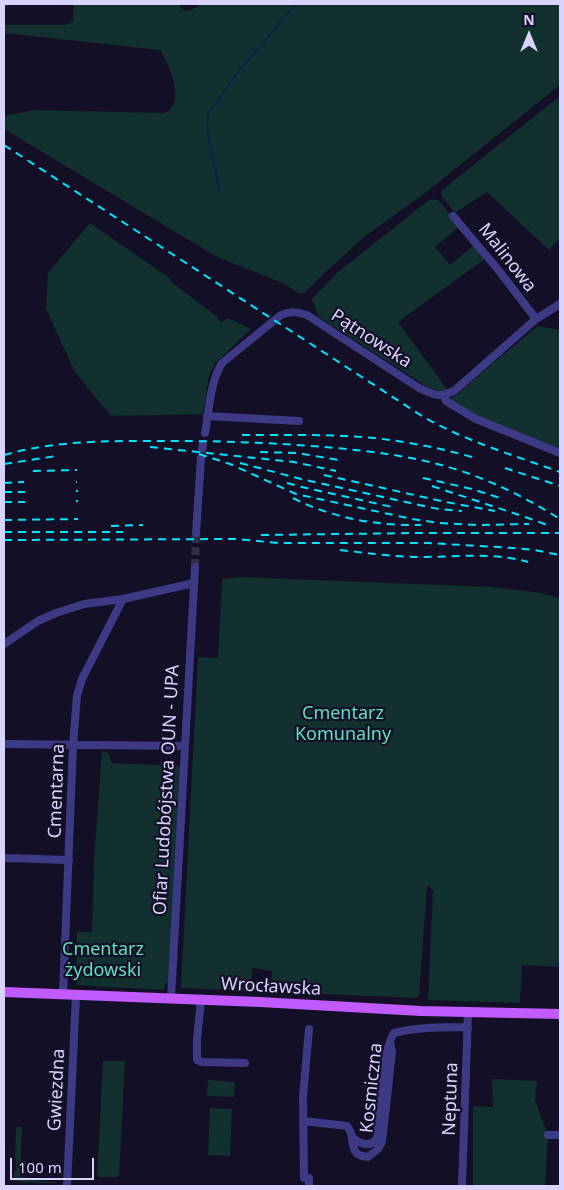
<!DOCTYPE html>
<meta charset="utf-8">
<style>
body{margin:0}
#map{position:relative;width:564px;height:1190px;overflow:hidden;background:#130f26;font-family:"Noto Sans",sans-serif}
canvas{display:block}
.frame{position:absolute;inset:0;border:5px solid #d9d4ff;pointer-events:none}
.north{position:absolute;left:504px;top:10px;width:50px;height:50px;-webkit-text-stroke:4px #130f26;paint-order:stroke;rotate:0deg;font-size:14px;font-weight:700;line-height:20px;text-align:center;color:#d9d4ff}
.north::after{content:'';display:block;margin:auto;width:18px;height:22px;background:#d9d4ff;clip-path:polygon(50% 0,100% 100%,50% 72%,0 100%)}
.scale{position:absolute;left:10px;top:1158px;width:84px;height:22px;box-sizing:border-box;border:2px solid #d9d4ff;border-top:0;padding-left:6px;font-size:15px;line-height:18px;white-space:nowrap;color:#d9d4ff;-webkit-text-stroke:4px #130f26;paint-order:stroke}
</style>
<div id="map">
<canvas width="564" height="1190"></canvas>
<div class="frame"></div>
<div class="north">N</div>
<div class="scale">100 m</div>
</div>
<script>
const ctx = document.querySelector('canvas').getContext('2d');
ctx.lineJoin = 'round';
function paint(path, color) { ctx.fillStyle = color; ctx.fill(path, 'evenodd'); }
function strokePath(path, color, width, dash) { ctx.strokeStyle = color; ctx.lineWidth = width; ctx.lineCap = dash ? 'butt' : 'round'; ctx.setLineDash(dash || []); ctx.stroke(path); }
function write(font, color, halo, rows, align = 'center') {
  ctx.font = font + ' "Noto Sans",sans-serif'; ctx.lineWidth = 4.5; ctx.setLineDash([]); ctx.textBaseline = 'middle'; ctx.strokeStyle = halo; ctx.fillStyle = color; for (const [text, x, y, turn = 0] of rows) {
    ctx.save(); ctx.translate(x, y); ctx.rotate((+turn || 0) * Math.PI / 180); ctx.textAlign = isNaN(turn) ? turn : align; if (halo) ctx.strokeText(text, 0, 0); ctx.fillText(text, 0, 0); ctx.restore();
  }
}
paint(new Path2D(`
 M74,4H180L181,8L185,11L193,9L202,4H560V85L425,193L364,237L320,277L305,292L300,294L283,283L217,257L4,129V116L34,110L166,113C186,101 169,65 160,50L13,34H4V25H65L73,22Z
 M560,96V238L549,250L487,192L455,213L441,195L442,190Z
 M434,199L439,201L460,226L435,247L450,265L474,245L486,258L398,322L447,389L439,391L429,388L319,317L312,300L313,298L338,272L429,200Z
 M90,223L171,279L170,281L215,315L221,322L228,318L251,329L215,363L209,376L203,414L111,416L75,372L46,309L48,273Z
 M538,326L560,330V449C522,434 483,422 449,399L457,395L486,369Z
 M241,577L492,587L535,592L560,598V967L522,965L520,1003L428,1000L433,891L431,888L430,886L427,887L419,995L416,998L275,992V987H271L272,971L254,968L252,970L251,986H247L246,991L181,988L198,657L218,658L222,579Z
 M102,751L108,753L112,763L180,766L169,983H165L164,990L76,985L77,932H92L94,861Z
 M103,1061H125L119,1177H97Z
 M492,1079L537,1081L535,1100L548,1135L545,1186H473V1106L493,1107Z
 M208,1080L235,1082L234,1097L207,1096Z
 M210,1108L232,1109L230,1156L208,1155Z
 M16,1127H22L20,1177H25V1180L56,1182V1183L20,1182L19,1181H14V1171H16V1159H15Z`), '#12302f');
strokePath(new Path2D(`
 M219,189L207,130L208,115L234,77L296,4`), '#0c2248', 2);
strokePath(new Path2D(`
 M195,567L196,533`), '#312d47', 8, [8, 4]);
strokePath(new Path2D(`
 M453,216L500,272L536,319
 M444,395L446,401L476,419L560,453
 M207,416L299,421
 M205,433C209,411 210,382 222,363L281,315C291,311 297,312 307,315L419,388C435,395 437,398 454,391L536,319L560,304
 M202,449L203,444
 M196,533L201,458
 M4,644L38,621L56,613L84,604L123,599L194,583
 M4,744L184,746
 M4,858L69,860
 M63,994L73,745L77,696L82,679L123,599
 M171,998L195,567
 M201,1000L197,1040V1060L202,1062L245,1063
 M303,1121L347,1126C358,1138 345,1155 368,1157L378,1149L382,1142L392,1052L390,1042
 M548,1135H560
 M352,1137C360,1144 369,1148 377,1139C380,1112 381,1054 394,1033C418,1027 443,1027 468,1027
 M67,1186L76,995
 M309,1186V1178H304L303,1097L309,1029
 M462,1186L468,1012`), '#3d3a85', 8);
strokePath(new Path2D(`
 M4,992L260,1002L421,1011L560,1014`), '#c25bff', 10);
strokePath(new Path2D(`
 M4,145L422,416C465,441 513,455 560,472
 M242,435C286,435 331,434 375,438C408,442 440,448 472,457
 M150,447L294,462L336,471
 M260,452L297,453L339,460
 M199,454L230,464L296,494L412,519L440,523L478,525L529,524
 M4,455C60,439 119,441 177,441C226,441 275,443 324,447C370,451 415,456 458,470C495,482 528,499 560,519
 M240,463L301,479L419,505L439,509L462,511
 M4,464L56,456
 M505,468L560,486
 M33,471L77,470
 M324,475L446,502L495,511
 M423,478L472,489L503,499
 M76,482H77
 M4,483L24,482
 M287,483L302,487L392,507
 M432,486L531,519L547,525
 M76,491H78
 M4,492H25
 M293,498C331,518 378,526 421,525
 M76,501H78
 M4,502H25
 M4,520L78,519
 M111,526L143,525
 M4,532H123
 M261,535L418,533H560
 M4,540L237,539L278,543H428L513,548L534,550L560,555
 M340,550C367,553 394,557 421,557C457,557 493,552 528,562`), '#00e5ff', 2, [8, 6]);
write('18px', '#d9d4ff', '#130f26', [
 ["Malinowa",507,258,52],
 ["Pątnowska",371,339,33],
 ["Ofiar Ludobójstwa OUN - UPA",167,790,-87],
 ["Cmentarna",57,791,-88],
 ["Wrocławska",271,987,3],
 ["Kosmiczna",372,1088,-84],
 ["Gwiezdna",57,1090,-87],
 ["Neptuna",451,1099,-88]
]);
write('18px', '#5fe0c0', '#130f26', [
 ["Cmentarz",343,714],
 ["Komunalny",343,735],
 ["Cmentarz",103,950],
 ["żydowski",103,971]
]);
</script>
